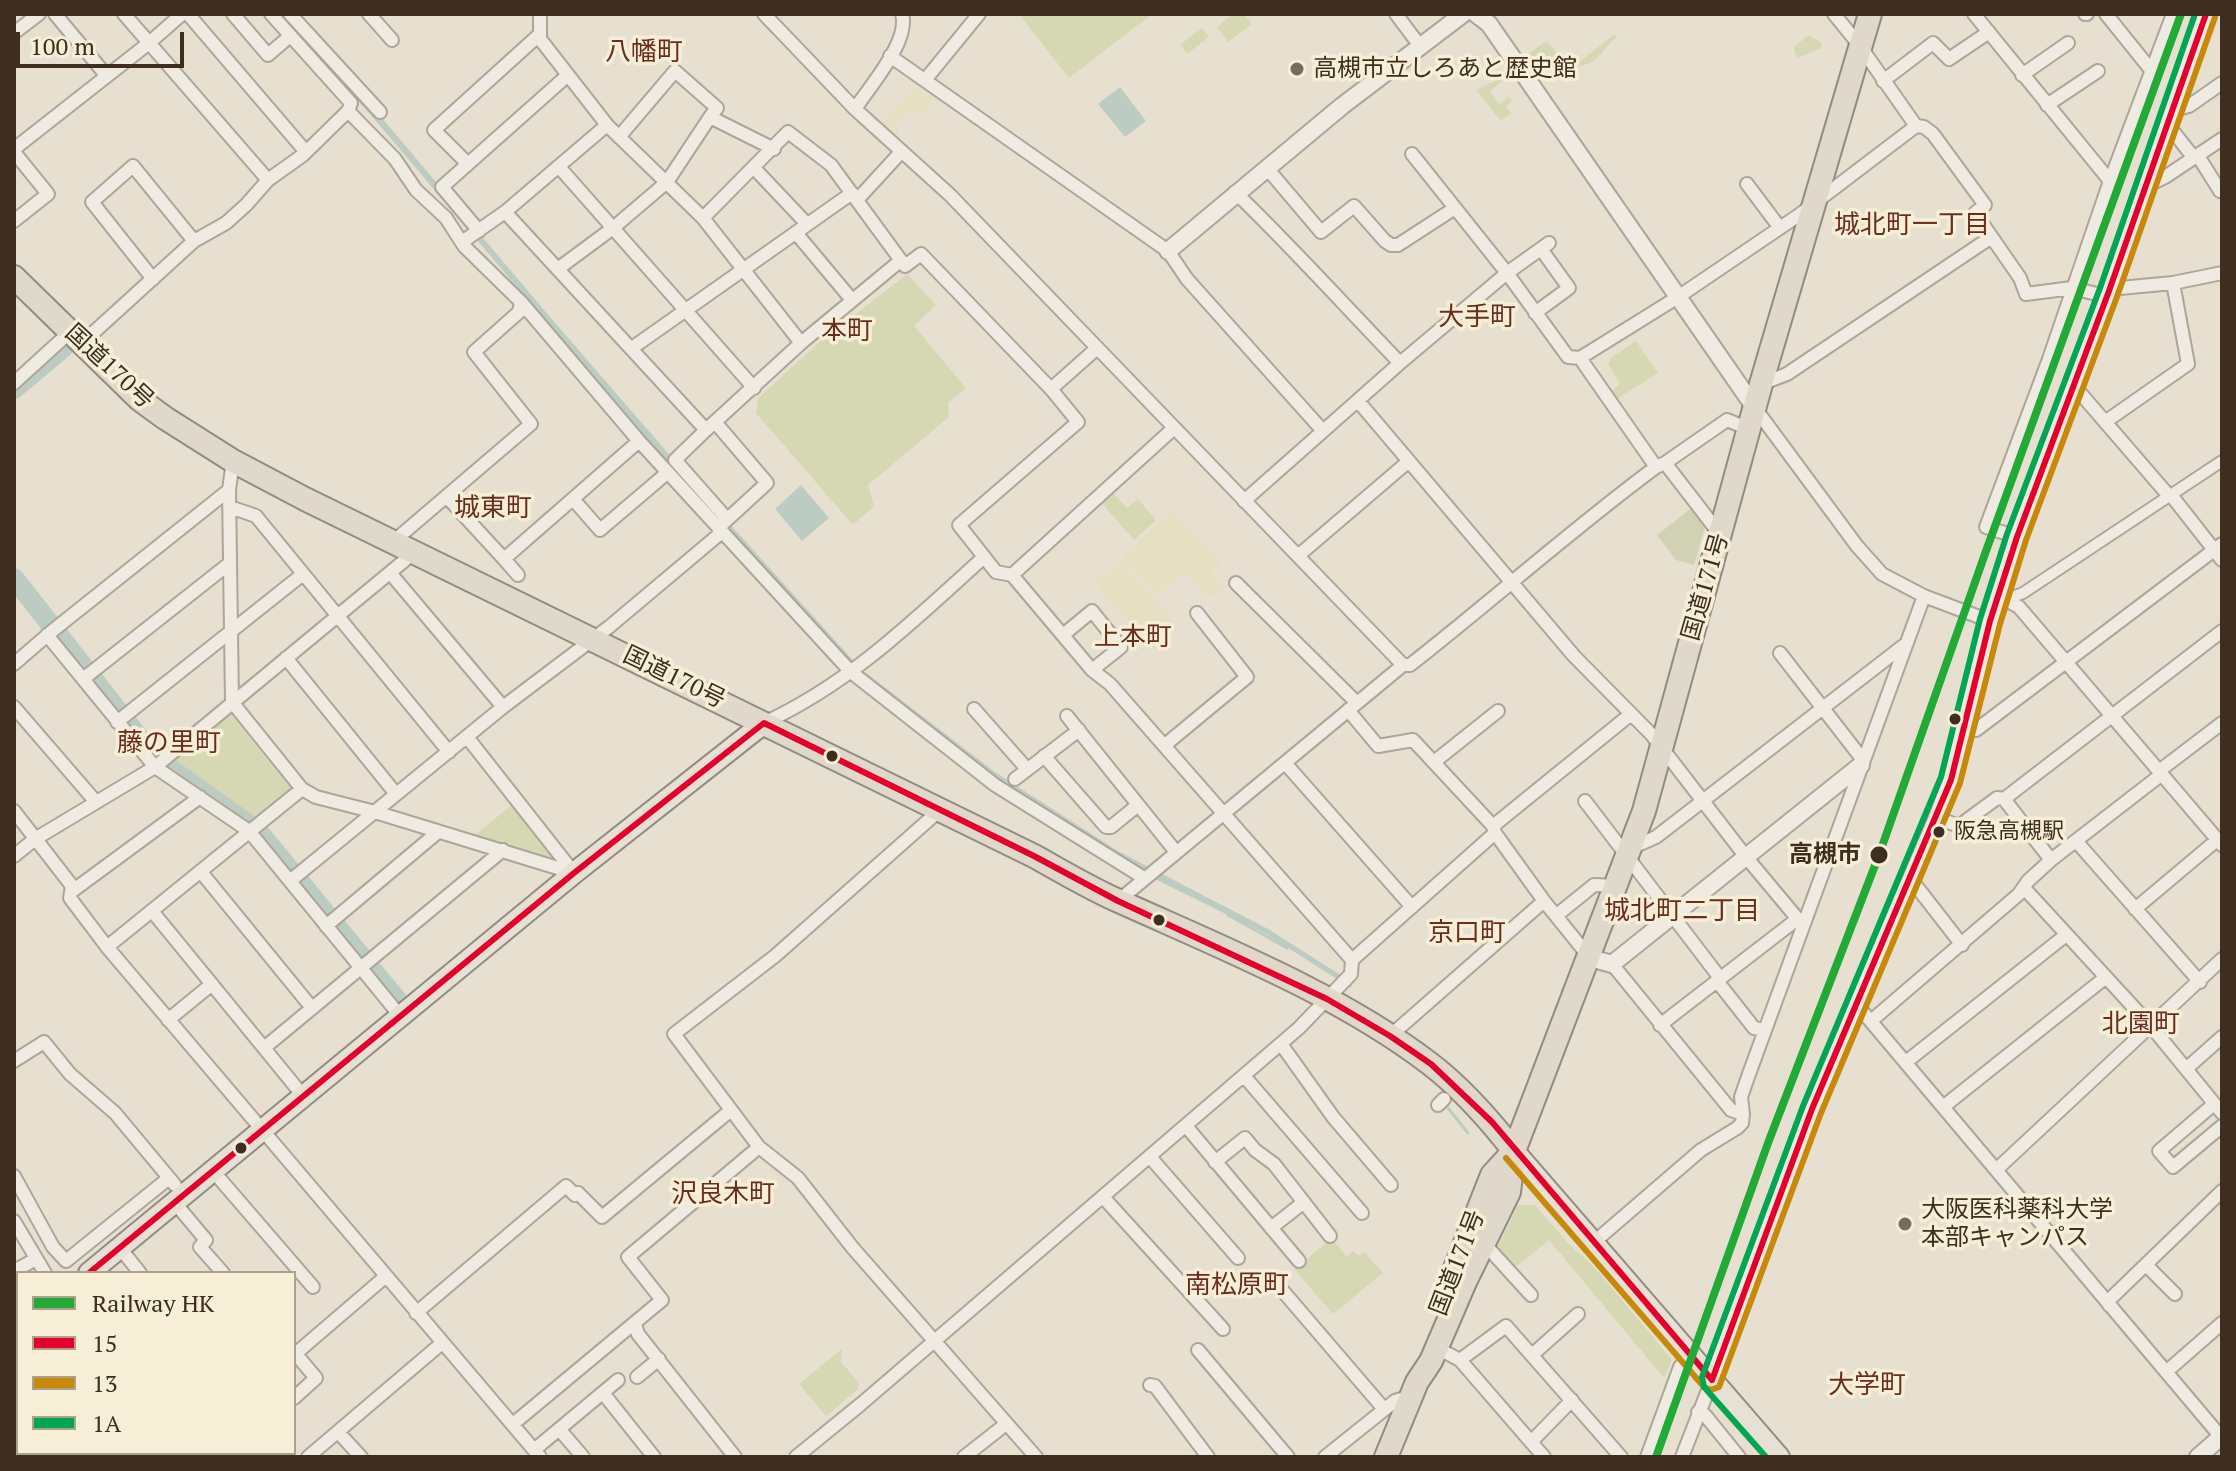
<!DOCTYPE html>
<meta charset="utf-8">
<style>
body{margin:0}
#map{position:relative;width:2236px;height:1471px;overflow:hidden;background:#e7e0d1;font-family:"PT Serif",serif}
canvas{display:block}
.frame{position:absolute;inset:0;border:16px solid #3d2e20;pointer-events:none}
.legend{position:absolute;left:16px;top:1271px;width:280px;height:184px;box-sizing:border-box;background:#f7eed8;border:2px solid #ada18e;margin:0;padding:10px 14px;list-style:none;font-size:24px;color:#3d2e20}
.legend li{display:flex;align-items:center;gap:16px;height:40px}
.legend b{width:40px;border:2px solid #ada18e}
.scale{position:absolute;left:16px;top:32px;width:168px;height:36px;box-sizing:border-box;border:4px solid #3d2e20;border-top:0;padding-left:10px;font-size:24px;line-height:28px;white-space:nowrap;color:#3d2e20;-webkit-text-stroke:6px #f7eed8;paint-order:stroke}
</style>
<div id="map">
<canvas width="2236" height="1471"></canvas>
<div class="frame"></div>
<ul class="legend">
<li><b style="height:10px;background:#21ab36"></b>Railway HK</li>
<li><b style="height:10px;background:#e4002b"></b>15</li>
<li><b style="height:10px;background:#c88808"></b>13</li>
<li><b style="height:10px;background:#00a651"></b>1A</li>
</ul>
<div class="scale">100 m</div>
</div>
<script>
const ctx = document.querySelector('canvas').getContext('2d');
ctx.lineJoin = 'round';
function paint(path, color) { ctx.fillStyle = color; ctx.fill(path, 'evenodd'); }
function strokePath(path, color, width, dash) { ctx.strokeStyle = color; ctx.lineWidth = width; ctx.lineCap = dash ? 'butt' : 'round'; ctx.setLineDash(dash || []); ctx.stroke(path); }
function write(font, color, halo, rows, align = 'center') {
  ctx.font = font + ' "PT Serif","Noto Sans JP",serif'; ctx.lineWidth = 7; ctx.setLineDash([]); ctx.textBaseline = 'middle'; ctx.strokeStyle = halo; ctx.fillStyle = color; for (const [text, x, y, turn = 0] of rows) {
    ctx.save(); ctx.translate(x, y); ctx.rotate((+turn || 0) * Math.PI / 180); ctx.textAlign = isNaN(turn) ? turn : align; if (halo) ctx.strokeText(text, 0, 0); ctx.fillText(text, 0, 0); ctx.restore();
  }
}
paint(new Path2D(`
 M916,85L933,97L921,114L907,111L896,121L898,132L894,136L882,124Z
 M1173,511L1221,564L1211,572L1224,587L1211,599L1185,570L1156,596L1121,557Z
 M1121,560L1178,627L1151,649L1095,582Z`), '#e6dfc2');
paint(new Path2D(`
 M1019,14H1152L1069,78Z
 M1233,14H1244L1252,24L1228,42L1217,27Z
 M1202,28L1209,37L1187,54L1180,45Z
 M1615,34L1617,37C1601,49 1598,67 1574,66Z
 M1809,35L1822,43L1821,48L1798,58L1794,52L1795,46Z
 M1546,41L1558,54L1538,69L1528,54Z
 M1500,78L1501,82L1490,91L1499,105L1509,97L1512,101L1506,106L1511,114L1501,121L1476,90Z
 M907,274L936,305L914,326L966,388L948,403L949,417L868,485L874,506L853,525L756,413L758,398L815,346Z
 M1636,341L1658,373L1617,399L1612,391L1620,384L1608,364L1612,357Z
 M1112,492L1127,508L1138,499L1156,520L1134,540L1101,502Z
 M226,715H231L290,787V792L254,820L168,763Z
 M513,804L554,854L550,858L475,835Z
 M1518,1205H1535L1567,1242L1596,1269L1672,1360L1664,1378L1549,1240L1512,1270L1496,1251Z
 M1331,1239L1347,1256L1353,1251L1359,1256L1364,1252L1383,1273L1333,1314L1294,1269Z
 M842,1349L841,1362L859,1383L857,1390L826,1416L799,1384Z`), '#d6d7b3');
paint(new Path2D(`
 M1694,506L1706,523L1694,565L1676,560L1657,535Z`), '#d1d1b3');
paint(new Path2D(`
 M278,14H288L371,105L544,310L718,511L861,669L995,772L1118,851L1268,929L1350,981L1352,987L1351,988L1266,934L1143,873L996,780L860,676L640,432L370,114Z
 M1120,87L1146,121L1125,137L1098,104Z
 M801,485L829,518L802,541L775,509Z`), '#bcccc2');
strokePath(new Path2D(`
 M1228,915L1287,948
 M1448,1108L1468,1133`), '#bcccc2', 3);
strokePath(new Path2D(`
 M14,389L63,348
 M14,578L155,758L259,832L399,1002`), '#bcccc2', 20);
const pedestrian = new Path2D(`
 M2001,601L2023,593L2222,461`);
const minor = new Path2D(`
 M55,14L106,75
 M124,14L268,180
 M188,14L306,152
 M233,14L268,55L290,36
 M271,14L351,103L348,111L395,159L416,190L446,218L464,246L521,302L519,312L474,352L531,424L394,541
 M290,14L380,112
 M369,14L392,40
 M540,14V39L607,125
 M764,14L855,109L950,195L1403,665
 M1396,14L1420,46
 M1834,14L1860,46L1916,126L1924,127L1933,134L1985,205L1975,213L2020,278L2026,294L2072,288L2101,295L2120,288L2173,283L2222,273
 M1974,14L2110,181L2049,359L1986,527L2017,537
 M2085,14H2087
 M2106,14L2151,70
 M14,33L39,14
 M890,56L1168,251L1187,279L1323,431
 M2022,75L2068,43
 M925,80L979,14
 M1883,81L1933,43L1949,59L1989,32
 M2047,105L2098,71
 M855,109C870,86 910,41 902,14
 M2173,110L2189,106L2222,83
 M2168,125L2194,158
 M619,137L675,71L717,108L710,117
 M14,149L149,43L182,14
 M14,152L48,194L14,221
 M1412,154L1507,273L1549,243
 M2198,156L2220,191L2222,190
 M468,164L434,130L540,34
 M1266,167L1321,232L1354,206L1385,241L1391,245H1398L1455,208
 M560,168L754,388
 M754,168L807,224
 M2110,181L2173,14
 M1747,184L1780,228
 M2146,186L2165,177L2222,139
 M1235,192C1292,247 1345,306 1400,363
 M857,200L901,152
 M703,218L788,132L831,165L905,266L921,254L1051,389L1078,422L959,525L996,572L1012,575L1092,670L1110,684L1352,960
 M479,231L442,187L568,75
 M796,233L852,300
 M462,242L505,212
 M559,268L613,228L667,182L710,117L774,149
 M153,279L92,202L133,166L194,241
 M521,302L639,441L851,672L995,785L1144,878
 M1535,313L1569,288L1541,249
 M82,343L194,241L226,223L246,205L268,180L303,155L348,111
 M801,343L703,218L607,125L505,212L706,430L801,343L900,261
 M632,348L852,193
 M1580,358L1656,467
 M14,383L70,332
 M1761,384L1787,374L1987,240H1994
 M2075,387L2169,496
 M1051,389L1096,349
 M1358,401L1574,656L1652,735L1746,857L1802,924
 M1755,408L1857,546L1882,574L1924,596L1990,621
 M715,422L767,483L718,528
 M2105,422L2188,364L2173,283
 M706,430L675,460L727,519
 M233,461L229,490L232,702L302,789L316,797L375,812L574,873
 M1665,463L1719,533
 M2171,495L2222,560
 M447,497L504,559L639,441
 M573,499L600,530L667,473
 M1244,501L1400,363L1507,273L1568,357L1580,358L1678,297L1799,215L1916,126
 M230,507L256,516L449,752
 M1299,555L1409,461
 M504,559L518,575
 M1012,575L1174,428
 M1236,583L1357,703
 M1996,603L2008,601L2019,607L2222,845
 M47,635L155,767L249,831L401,1017
 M1063,635L1092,611L1121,647L1092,670
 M1780,653L1863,760
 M286,658L396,794
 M14,664L51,632L229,490
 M83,679L230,563
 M14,707L96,802
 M503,707L609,627L722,532
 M974,709L1027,769
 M1348,710L1378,746L1413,740L1493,826L1495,833
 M1067,716L1176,852
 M117,722L303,574
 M764,723C852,682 913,621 984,557
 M1962,730H1976L2222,544
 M467,737L574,873
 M1165,745L1247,677L1197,613
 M1044,756L1106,827H1111L1138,805
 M1434,762L1498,711
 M1285,763L1412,907
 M2159,771L2222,723
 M1015,779L1079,730
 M2004,799L2051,860
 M1585,801L1720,978
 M940,810L775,956L674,1034L759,1147L798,1178L852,1247L1036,1457
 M14,811L72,886L70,898L107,947L540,1457
 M1937,818L1959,826L1997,798L2004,799L2222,631
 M1493,826L1631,714
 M2076,841L2200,982
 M1631,848L1656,837L1907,643
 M14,856L35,839L155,767L416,551
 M201,872L312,1008
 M1910,878L1962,945
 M290,881L503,707L391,574
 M2024,888L2150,1025L2222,1113
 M71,892L200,797
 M1118,901L1403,665H1410C1493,600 1571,530 1656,467L1665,463L1727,420L1749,429
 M2135,909L2217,840
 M152,911L304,1097
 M1557,915L1594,885L1618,886
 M326,926L438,832
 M107,947L302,789
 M1857,1005L2221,1437
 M168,1020L212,984
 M1871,1021L2019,894L2028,881L2051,860L2162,774
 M1660,1025L1717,981
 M1765,1030L1754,1028L1717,981L1796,920
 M1390,1036L1544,901
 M1281,1044L1333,1117L1391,1185
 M264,1048L503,850
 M14,1061L44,1042L70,1074L115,1113L175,1185
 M1906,1062L2066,935
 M2186,1069L2222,1037
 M1244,1076L1362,1213
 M2214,1104L2159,1151L2173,1167L2222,1126
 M1438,1105L1444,1099
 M1943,1107L2106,977
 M1743,1114L1741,1097L1749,1074L1924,596
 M1186,1126L1299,1261
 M1150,1157L1238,1258
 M1215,1162L1245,1138L1255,1150L1274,1164L1330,1236
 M1996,1170L2222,959
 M213,1171L313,1287
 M14,1176L53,1247L66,1261L169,1178
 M1103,1197L1223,1329
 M175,1203L206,1240L200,1247L223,1273
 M14,1221L45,1273
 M1271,1228L1304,1202
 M1593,1243L1701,1150L1737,1128L1742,1123L1743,1114L1731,1110L1612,964
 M1482,1246L1491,1251L1531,1295
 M120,1248L140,1273
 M2146,1265L2175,1294
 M14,1271L36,1259
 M1276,1283L1384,1409
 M2110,1306L2107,1302L2222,1191
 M416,1313L566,1186L575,1195L578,1193L602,1217L731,1110
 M635,1324L638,1334L735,1457
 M1437,1348L1460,1360L1544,1457
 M1198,1350L1288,1457
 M294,1352L316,1378L294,1398
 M294,1355L385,1277
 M1532,1355L1578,1314
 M1460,1360L1506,1326L1621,1457
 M2166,1372L2222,1323
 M14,1374L18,1378
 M637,1377L659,1359
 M1150,1385L1155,1386L1208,1457
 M603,1393L654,1457
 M1698,1412L1705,1415L1739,1457
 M513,1424L662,1300L628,1257L759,1147
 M559,1429L583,1457
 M338,1432L361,1457
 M1531,1442L1572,1400
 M534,1450L618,1380
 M59,1453L62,1457
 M281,1453L285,1457
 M177,1457L182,1453
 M226,1457L231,1453
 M308,1457L442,1343
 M796,1457L861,1404L1299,1028L1351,974L1352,960L1495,833L1544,901L1590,958
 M964,1457L1006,1424
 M1325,1457L1395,1401L1411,1396
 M1647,1457L1680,1367L1691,1356
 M1682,1457L1712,1380`);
const tertiary = new Path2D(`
 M1476,14L1489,24L1755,408
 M1168,251L1342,106L1463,14
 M1590,958L1612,964L1861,765
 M1712,1380L1812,1109L1937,818L1951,780L1990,621L2017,537L2109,291L2206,14
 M2198,1457L2222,1436`);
const primary = new Path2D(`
 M1514,1151L1779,1457
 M89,1273L574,873L764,723
 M14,1336L18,1333`);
const trunk = new Path2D(`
 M14,277L139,399L165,418L233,461L305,499L1034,856C1063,872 1091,889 1121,902C1223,948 1340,995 1429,1063C1462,1088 1489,1119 1514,1151
 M1444,1296L1492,1175L1514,1151
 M1386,1457L1417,1382L1431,1361L1465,1282L1509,1192L1514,1151L1644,811L1761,384L1870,14`);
strokePath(pedestrian, '#ada599', 14);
strokePath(minor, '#ada599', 16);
strokePath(tertiary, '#ada599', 20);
strokePath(primary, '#928b80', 24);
strokePath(trunk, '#928b80', 26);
strokePath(pedestrian, '#efebe3', 10);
strokePath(minor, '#efebe3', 12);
strokePath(tertiary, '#efebe3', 16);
strokePath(primary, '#e6e1d4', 20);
strokePath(trunk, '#e0d9cb', 22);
strokePath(new Path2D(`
 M89,1273L574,873L764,723L1034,856L1118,901L1327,999L1390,1036L1431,1064L1492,1122L1712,1380L1812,1109L1951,780L1990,621L2017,537L2109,291L2206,14`), '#e4002b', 6);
strokePath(new Path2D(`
 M1506,1158L1704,1387L1711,1390L1719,1387L1821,1113L1960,783L2000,624L2026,540L2118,294L2215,17`), '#c88808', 6);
strokePath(new Path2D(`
 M1766,1457L1704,1387L1702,1377L1803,1106L1941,777L1980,619L2007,534L2100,288L2195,14`), '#00a651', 6);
strokePath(new Path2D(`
 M1656,1457L1768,1143L1879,855L1986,551L2181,14`), '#21ab36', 8);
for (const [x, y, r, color] of [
 [1297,69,8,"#786c5e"],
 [1955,719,7,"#3d2e20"],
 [832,756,7,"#3d2e20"],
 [1939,832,7,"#3d2e20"],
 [1879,855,10,"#3d2e20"],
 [1159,920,7,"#3d2e20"],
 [241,1148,7,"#3d2e20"],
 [1905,1224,8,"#786c5e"]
]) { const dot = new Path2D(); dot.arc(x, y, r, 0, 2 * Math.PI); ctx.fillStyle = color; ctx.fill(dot); strokePath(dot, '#f7eed8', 3); }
write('22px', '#3d2e20', '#f7eed8', [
 ["阪急高槻駅",1954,832]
], 'left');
write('24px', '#3d2e20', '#f7eed8', [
 ["高槻市立しろあと歴史館",1313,69],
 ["大阪医科薬科大学",1921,1210],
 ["本部キャンパス",1921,1238]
], 'left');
write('24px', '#3d2e20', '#f7eed8', [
 ["国道170号",109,367,43],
 ["国道171号",1706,587,-74],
 ["国道170号",674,678,26],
 ["国道171号",1458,1263,-69]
]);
write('bold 24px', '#3d2e20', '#f7eed8', [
 ["高槻市",1861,855]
], 'right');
write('26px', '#6b2e1e', '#f7eed8', [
 ["八幡町",644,53],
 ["城北町一丁目",1912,226],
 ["大手町",1477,318],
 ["本町",847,332],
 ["城東町",493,509],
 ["上本町",1133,638],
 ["藤の里町",169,744],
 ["城北町二丁目",1682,912],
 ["京口町",1467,934],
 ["北園町",2141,1025],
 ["沢良木町",723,1195],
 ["南松原町",1237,1286],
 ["大学町",1867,1386]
]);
</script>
